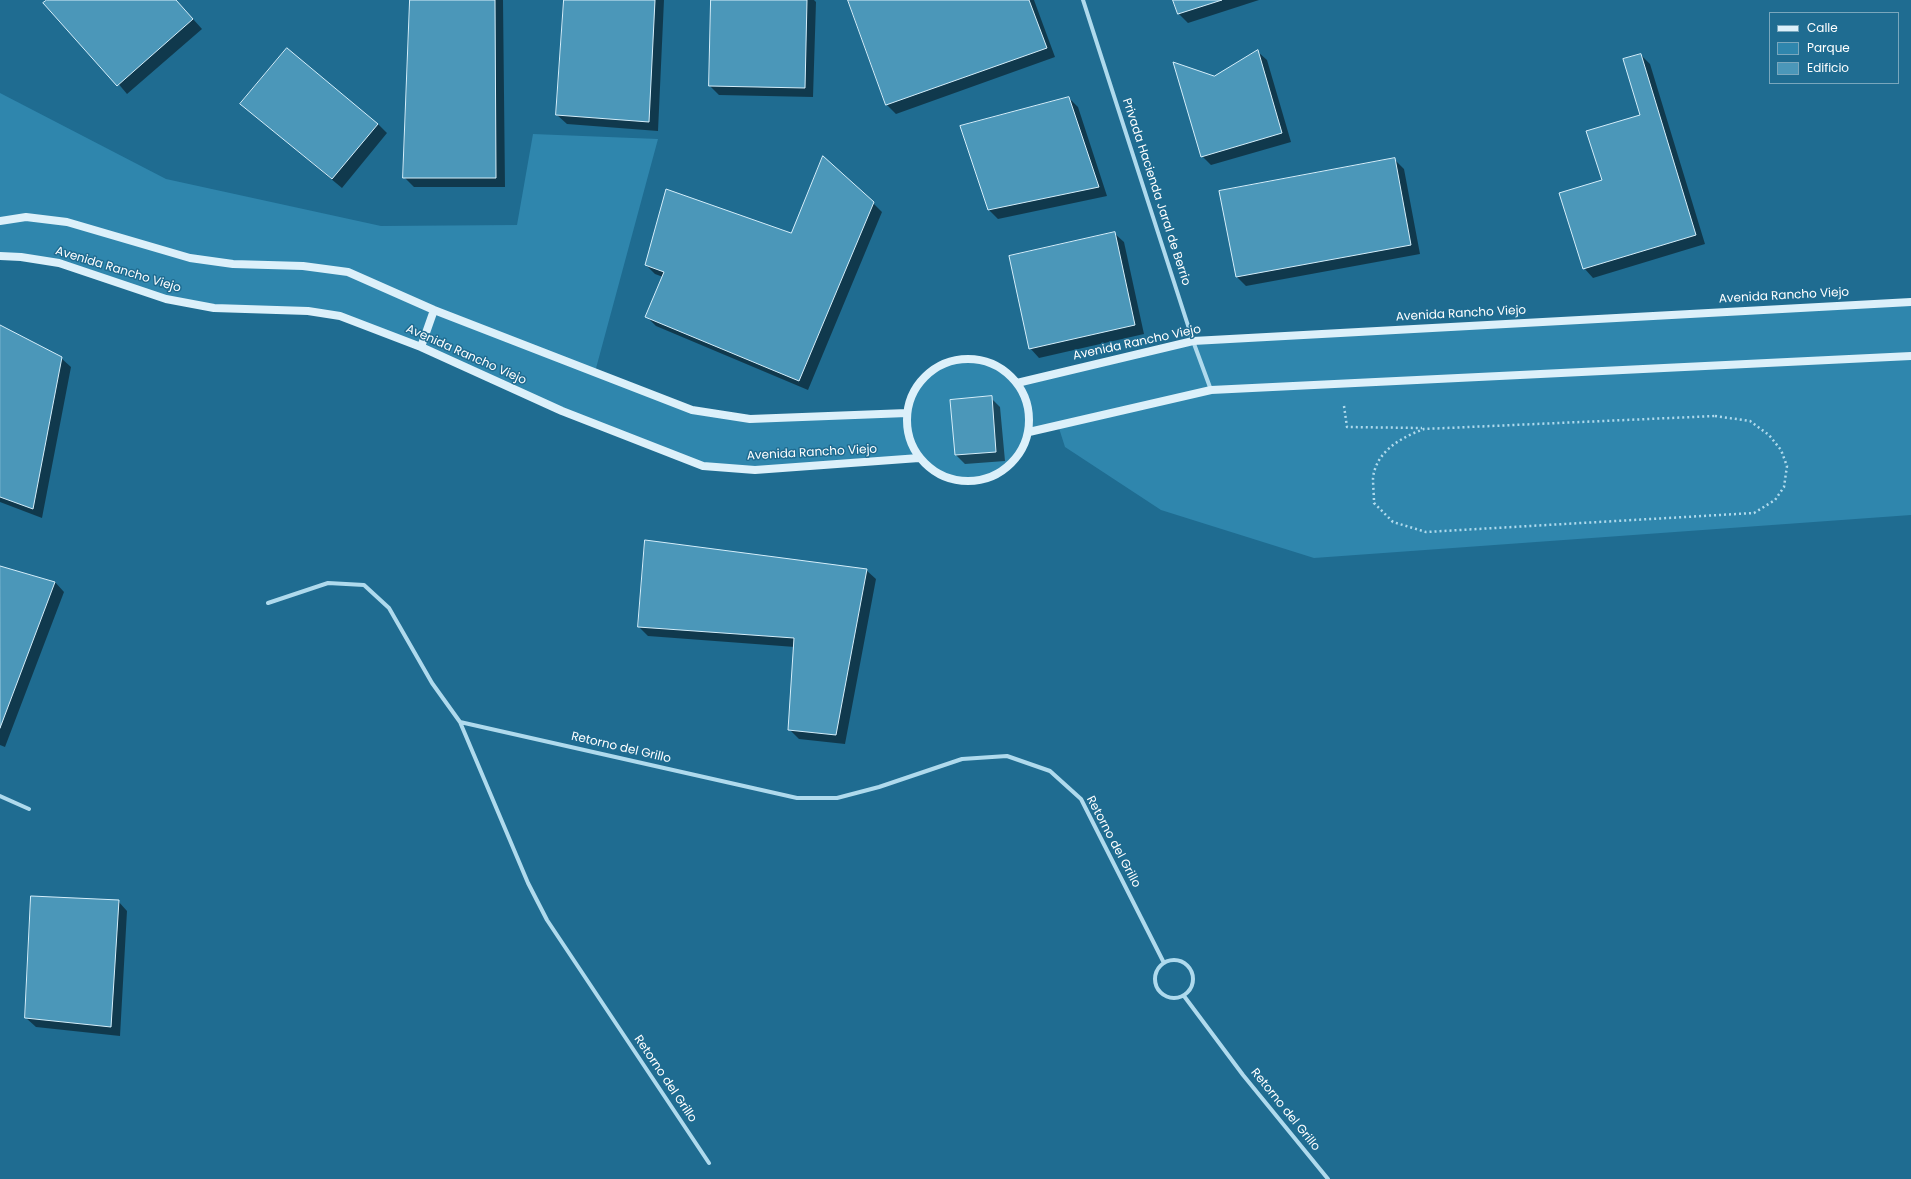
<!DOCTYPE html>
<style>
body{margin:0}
#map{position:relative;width:1911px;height:1179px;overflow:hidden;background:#1f6c91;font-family:Poppins,sans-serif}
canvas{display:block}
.legend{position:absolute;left:1769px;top:12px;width:130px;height:72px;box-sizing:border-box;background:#1f6c91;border:1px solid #79a7bd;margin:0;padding:5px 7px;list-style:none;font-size:12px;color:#fff}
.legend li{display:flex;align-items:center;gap:8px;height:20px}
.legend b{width:20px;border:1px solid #79a7bd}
</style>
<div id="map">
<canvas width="1911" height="1179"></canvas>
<ul class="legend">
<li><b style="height:5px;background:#dcf0fa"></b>Calle</li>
<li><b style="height:11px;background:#2f86ad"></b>Parque</li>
<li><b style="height:11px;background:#4b97b9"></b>Edificio</li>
</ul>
</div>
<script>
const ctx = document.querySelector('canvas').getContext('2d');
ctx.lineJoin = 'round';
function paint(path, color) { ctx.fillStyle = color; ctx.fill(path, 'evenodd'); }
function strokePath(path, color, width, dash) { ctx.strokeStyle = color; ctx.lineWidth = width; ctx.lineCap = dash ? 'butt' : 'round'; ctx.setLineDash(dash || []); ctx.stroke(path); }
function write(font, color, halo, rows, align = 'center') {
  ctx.font = font + ' Poppins,sans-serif'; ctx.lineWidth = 3; ctx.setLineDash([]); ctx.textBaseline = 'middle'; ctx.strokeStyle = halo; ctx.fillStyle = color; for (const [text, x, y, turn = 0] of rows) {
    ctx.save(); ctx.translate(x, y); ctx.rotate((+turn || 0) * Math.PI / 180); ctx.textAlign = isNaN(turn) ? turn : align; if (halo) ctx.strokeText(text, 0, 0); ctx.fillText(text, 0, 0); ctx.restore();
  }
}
paint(new Path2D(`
 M0,93L166,179L381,226L517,225L533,134L658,139L595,372L692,410L750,419L907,413C909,406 910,398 913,392C925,365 962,351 990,363C1001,367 1008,375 1017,383L1193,341L1911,302V515L1314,558L1161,510L1065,447L1058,425L1029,432C1025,443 1021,453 1013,462C994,486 956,486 932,471C927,468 923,462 919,458L755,470L703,466L340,316L214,308L166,299L59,263L0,256Z`), '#2f86ad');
paint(new Path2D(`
 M48,0H176L202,29L127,94Z
 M411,0H503L505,187H414L404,177Z
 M565,0H664L658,131L567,124L557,115Z
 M712,0H814L816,2L813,97L719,95L710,86Z
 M849,0H1034L1055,57L896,114L887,105Z
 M1174,0H1259L1188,23L1179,14Z
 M1257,51L1267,60L1291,142L1211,165L1202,156L1214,77Z
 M1641,55L1650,64L1705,244L1593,278L1584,268L1641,115Z
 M1069,98L1078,107L1107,196L998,219L989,210Z
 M241,104L378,124L387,133L342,188Z
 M1394,159L1404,169L1420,254L1246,286L1237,277Z
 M873,203L882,212L808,390L656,326L647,317L663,277L655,274L646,265L792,234Z
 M1114,233L1124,242L1144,334L1039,358L1030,348Z
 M0,326L61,358L71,367L42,518L0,502Z
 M991,398L1000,407L1005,461L965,464L956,455Z
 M0,567L55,582L64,592L5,747L0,745Z
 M866,570L876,579L845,744L799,739L789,729L795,647L648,636L639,627Z
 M118,901L127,911L120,1036L36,1027L26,1018Z`), '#0007');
const building = new Path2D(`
 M47,0H176L193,19L117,86L43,3Z
 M410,0H495L496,178H403Z
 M564,0H655L649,122L556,115Z
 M711,0H807L805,88L709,86Z
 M848,0H1029L1047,48L886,105Z
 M1173,0H1222L1178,14Z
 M287,48L378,124L332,179L240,104Z
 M1258,50L1282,133L1201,157L1173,62L1214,76Z
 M1641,54L1696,235L1583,269L1559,193L1602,180L1586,131L1640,115L1623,59Z
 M1069,97L1099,187L988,210L960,126Z
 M823,156L874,202L799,381L645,317L664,272L645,265L666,189L791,233Z
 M1395,158L1411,245L1236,277L1219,191Z
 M1115,232L1135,325L1029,349L1009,256Z
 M0,325L62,357L33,509L0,497Z
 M992,396L996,452L955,455L950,400Z
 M645,540L867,569L836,735L788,730L794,638L638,627Z
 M0,566L55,582L0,728Z
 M31,896L119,900L111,1027L25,1018Z`);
paint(building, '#4b97b9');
strokePath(building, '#d5eefa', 1);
strokePath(new Path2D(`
 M1344,406L1347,427L1422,428
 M1715,416L1750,421L1769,435L1781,450L1787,466L1784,487L1775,500L1754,513L1426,532L1393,522L1374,503C1374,495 1373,486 1373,478C1376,451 1402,437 1424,429Z`), '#afdaed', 2.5, [2, 3]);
strokePath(new Path2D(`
 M1083,0L1193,341L1211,390
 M268,603L328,583L364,585L389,608L432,683L460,722L528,883L547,920L709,1163
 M460,722L797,798H837L879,787L962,759L1007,756L1050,771L1081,799L1164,963
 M0,796L29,809
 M1155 979a19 19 0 1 1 38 0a19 19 0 1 1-38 0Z
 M1184,996L1243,1075L1328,1179`), '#afdaed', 4);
strokePath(new Path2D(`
 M0,221L26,217L67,222L190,258L233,264L303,266L348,272L434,310L692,410L750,419L907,413
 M0,256L21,257L59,263L166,299L214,308L308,311L340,316L421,347L562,411L703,466L755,470L919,458
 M421,347L434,310
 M907 420a61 61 0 1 1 122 0a61 61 0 1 1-122 0Z
 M1017,383L1193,341L1911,302
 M1029,432L1211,390L1911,356`), '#dcf0fa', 8);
write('12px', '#fff', '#1f6c91', [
 ["Privada Hacienda Jaral de Berrio",1156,192,72],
 ["Avenida Rancho Viejo",118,270,17],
 ["Avenida Rancho Viejo",1784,296,-3],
 ["Avenida Rancho Viejo",1461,314,-3],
 ["Avenida Rancho Viejo",1137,343,-12],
 ["Avenida Rancho Viejo",466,355,24],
 ["Avenida Rancho Viejo",812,453,-3],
 ["Retorno del Grillo",621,748,13],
 ["Retorno del Grillo",1113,842,62],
 ["Retorno del Grillo",665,1079,56],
 ["Retorno del Grillo",1285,1110,51]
]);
</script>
